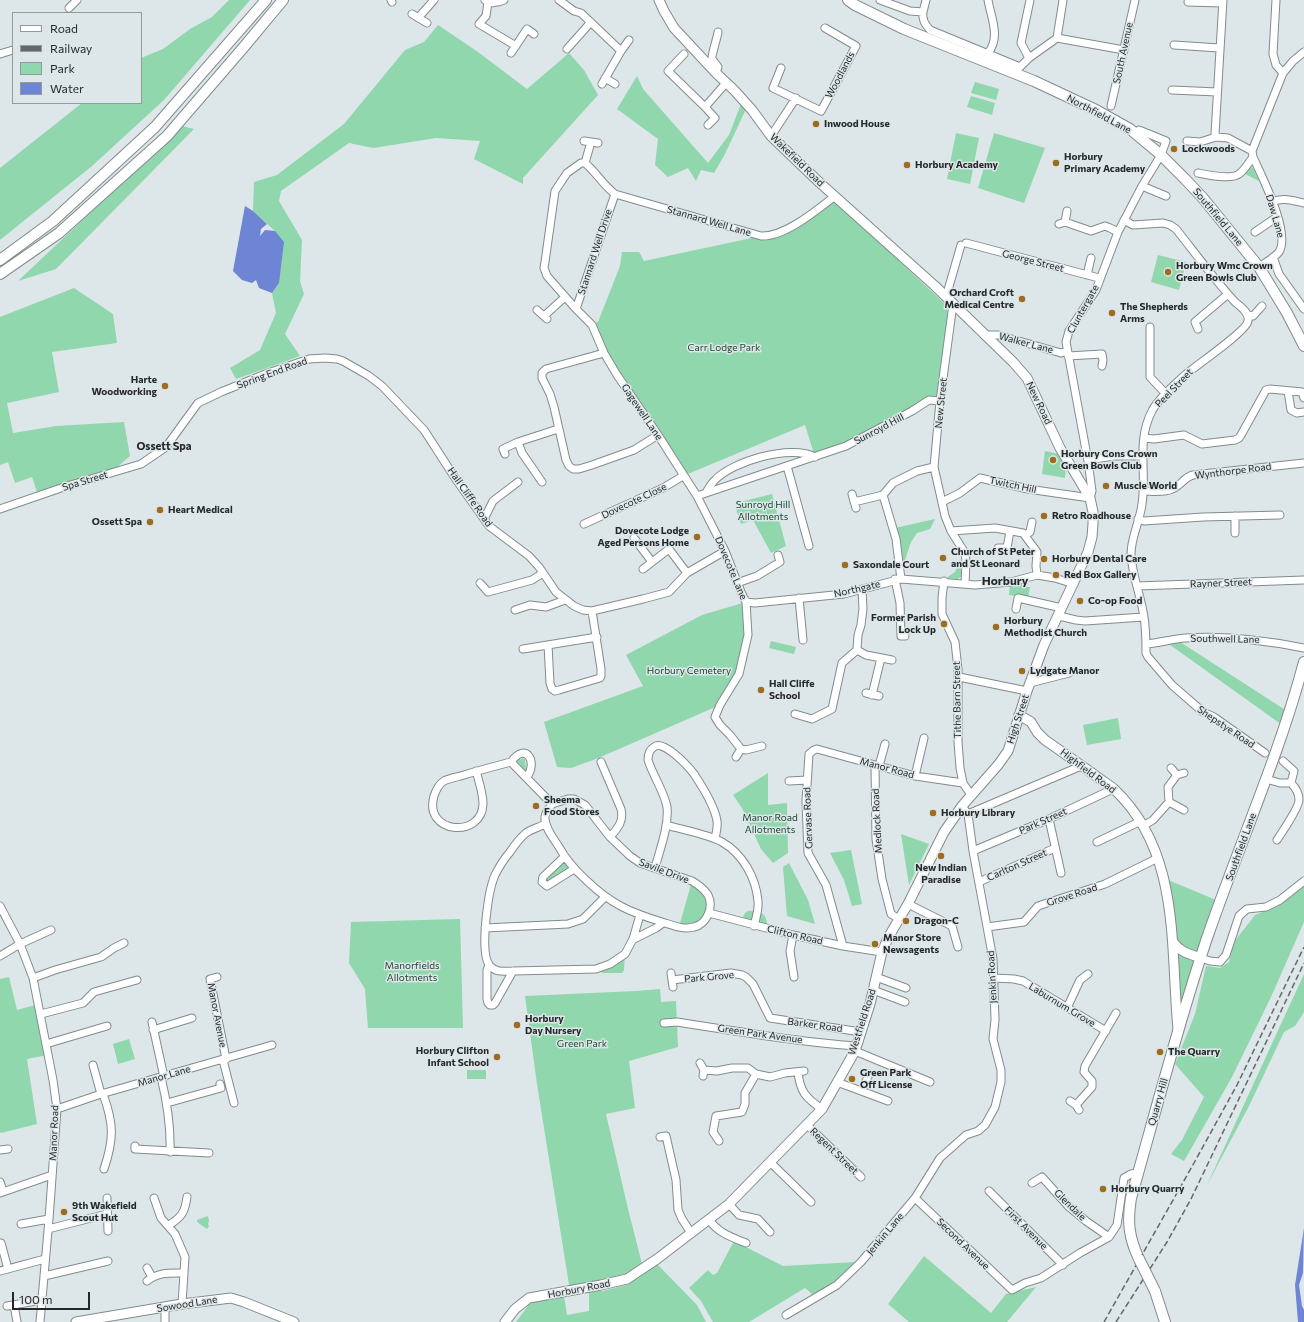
<!DOCTYPE html>
<style>
body{margin:0}
#map{position:relative;width:1304px;height:1322px;overflow:hidden;background:#dde6e8;font-family:Commissioner,sans-serif}
canvas{display:block}
.legend{position:absolute;left:12px;top:12px;width:130px;height:92px;box-sizing:border-box;background:#dde6e8;border:1px solid #939a9c;margin:0;padding:5px 7px;list-style:none;font-size:12px;color:#252829}
.legend li{display:flex;align-items:center;gap:8px;height:20px}
.legend b{width:20px;border:1px solid #939a9c}
.scale{position:absolute;left:12px;top:1292px;width:78px;height:18px;box-sizing:border-box;border:2px solid #252829;border-top:0;padding-left:5px;font-size:12px;line-height:14px;white-space:nowrap;color:#252829;-webkit-text-stroke:3px #dde6e8;paint-order:stroke}
</style>
<div id="map">
<canvas width="1304" height="1322"></canvas>
<ul class="legend">
<li><b style="height:5px;background:#fff"></b>Road</li>
<li><b style="height:5px;background:#636869"></b>Railway</li>
<li><b style="height:11px;background:#90d7ad"></b>Park</li>
<li><b style="height:11px;background:#6e84d5"></b>Water</li>
</ul>
<div class="scale">100 m</div>
</div>
<script>
const ctx = document.querySelector('canvas').getContext('2d');
ctx.lineJoin = 'round';
function paint(path, color) { ctx.fillStyle = color; ctx.fill(path, 'evenodd'); }
function strokePath(path, color, width, dash) { ctx.strokeStyle = color; ctx.lineWidth = width; ctx.lineCap = dash ? 'butt' : 'round'; ctx.setLineDash(dash || []); ctx.stroke(path); }
function write(font, color, halo, rows, align = 'center') {
  ctx.font = font + ' Commissioner,sans-serif'; ctx.lineWidth = 3; ctx.setLineDash([]); ctx.textBaseline = 'middle'; ctx.strokeStyle = halo; ctx.fillStyle = color; for (const [text, x, y, turn = 0] of rows) {
    ctx.save(); ctx.translate(x, y); ctx.rotate((+turn || 0) * Math.PI / 180); ctx.textAlign = isNaN(turn) ? turn : align; if (halo) ctx.strokeText(text, 0, 0); ctx.fillText(text, 0, 0); ctx.restore();
  }
}
paint(new Path2D(`
 M229,0H250L164,100L92,166L0,240V168L82,103H141V58L163,49L190,29L212,17Z
 M438,25L478,52L527,89L569,53L584,70L598,95L523,178V184L474,159L480,141L436,138L373,148L349,143L281,191L279,201L302,240L300,281L304,294L285,334L300,356L236,379L230,368L260,350L276,313L272,293L279,283L275,231L253,211L254,182L277,175L344,124L405,50L424,42Z
 M637,76L643,89L708,163L729,135L741,104L746,109L725,154L714,173L701,170L696,181L688,168L668,177L655,165L658,139L617,109Z
 M975,82L999,89L996,100L971,93Z
 M971,96L995,103L992,115L967,107Z
 M182,126L194,129L56,269L18,281Z
 M956,133L979,138L970,184L947,179Z
 M994,133L1045,148L1024,203L978,188Z
 M1250,167L1253,168L1259,181L1245,174L1246,169Z
 M835,196L886,242L899,261L945,304L948,312L940,397H927L911,408L845,443L814,454L805,425L683,476L617,375L592,325L598,322L620,266L622,252H639L644,261L761,236L803,221Z
 M1158,255L1186,262L1179,290L1151,282Z
 M74,288L113,314L117,343L52,352L59,392L7,403L13,433L56,426L124,422L130,456L116,468L37,492L32,477L15,483L8,462L0,465V317Z
 M1045,451L1059,454L1066,466L1065,478L1042,474Z
 M772,494L786,546L771,553L753,520L741,524L736,509L740,502Z
 M935,519L930,529L917,533L911,542L904,563L902,564L895,528Z
 M958,564L962,565L961,577L957,579L947,578L949,576L955,572Z
 M1022,582L1023,587H1030L1028,598L1009,595L1010,585Z
 M746,602L749,630L739,674L720,705L596,759L571,768L557,767L544,722L643,686L626,655L702,615Z
 M1177,640L1290,713L1285,727L1166,642Z
 M771,641L796,647L794,654L769,648Z
 M1118,718L1121,739L1087,745L1083,725Z
 M518,757L520,760L523,758L525,759L526,768L530,770L526,772L516,760Z
 M768,773V805L787,803L788,853L773,863L761,849L742,808L733,795Z
 M901,834L929,844L909,885Z
 M851,850L862,904L852,906L844,880L830,853Z
 M564,857L573,868L546,886L543,876Z
 M789,863L808,900L815,924L787,916L783,867Z
 M1163,878L1221,902L1178,1032Z
 M692,881L709,897L705,920L679,927Z
 M1304,884V922L1271,997L1232,1077L1184,1161L1171,1154L1182,1140L1204,1097L1175,1064L1195,1014L1206,966L1220,968L1229,962L1234,942L1255,915L1270,909Z
 M748,911C759,910 767,913 767,925L741,921L745,913Z
 M460,919L463,1028H368L365,989L349,963L351,922Z
 M625,954L624,970L622,973H603L596,969Z
 M1304,974V1012L1295,1026L1284,1032L1249,1106L1207,1185Z
 M9,977L17,1010L35,1005L48,1055L27,1059L37,1124L1,1133L0,1132V979Z
 M660,989L661,1002L676,1001L678,1047L629,1061L635,1108L606,1114L628,1209L643,1268L627,1279L570,1291L537,1084L525,996L636,991Z
 M129,1039L135,1059L118,1064L113,1044Z
 M467,1070H486V1079H467Z
 M208,1216L209,1221L208,1224L209,1226L207,1229L197,1222V1220Z
 M734,1241L783,1266L856,1262L836,1282L813,1295L805,1288L749,1322H713L701,1301L689,1288L708,1270L713,1275L717,1273Z
 M924,1256L991,1313L1006,1294L1036,1287L1007,1322H909L888,1304Z
 M657,1264L697,1305L706,1322H516L531,1302L564,1296L567,1315L589,1311V1291H603L629,1284Z`), '#90d7ad');
paint(new Path2D(`
 M245,206L253,211L267,224L261,229L260,236L265,230L275,231L284,242L279,283L272,293L259,288L256,280L252,283L242,280L233,271Z
 M1304,1228L1303,1273L1299,1285L1302,1306L1304,1310V1322H1298L1295,1285Z`), '#6e84d5');
const minor = new Path2D(`
 M391,0L392,2
 M485,0C490,4 498,3 504,0
 M559,0L574,11L581,13L621,51L629,40
 M880,0L910,11L923,12C922,20 925,24 930,30L1020,67L1014,73
 M1223,0L1215,134L1216,137L1228,138L1252,151
 M1276,0L1273,54L1276,65L1283,73
 M488,2L486,16L479,24L516,46
 M1188,2L1222,3
 M69,8L77,0
 M923,12L926,0
 M412,14L427,23
 M418,18L434,0
 M1057,38L1124,50
 M1174,45L1219,48
 M567,49L591,22
 M511,53L527,29L534,34
 M988,53C1001,37 991,18 988,0
 M0,54L13,50
 M684,54L668,71L705,107
 M1029,58L1021,43L1030,0
 M1020,67L1029,58L1057,38L1063,0
 M781,68L773,88L821,111L856,46L825,28
 M716,73L718,67C716,64 714,62 712,59C711,56 717,39 718,32
 M605,78L615,84
 M602,84L621,51
 M1172,90L1217,92
 M1111,106L1135,0
 M708,125L715,118L705,107L726,83
 M771,136L796,98
 M584,141L598,143
 M1187,141L1200,142L1216,137
 M585,163L591,142
 M1198,173C1208,175 1231,180 1239,174C1244,171 1249,162 1253,157
 M1142,186L1166,196
 M1272,202C1283,197 1293,201 1304,203
 M1124,220L1133,225L1163,223L1170,225L1176,229C1195,253 1214,279 1235,302C1240,306 1250,313 1248,321C1247,331 1195,366 1184,376C1174,385 1158,399 1152,411C1136,441 1147,473 1142,504C1140,521 1131,537 1131,554C1132,576 1141,596 1144,617C1146,629 1146,641 1146,653L1148,657L1172,685L1203,712L1214,717L1265,753
 M1065,222L1091,231L1105,226L1110,228L1118,232
 M1059,224L1065,222L1067,211
 M1255,232L1277,217
 M966,243L1099,278
 M1273,257L1279,274L1304,309
 M1259,267C1265,263 1274,258 1279,252C1291,233 1262,177 1253,157L1252,151L1283,73L1293,61L1304,52
 M1087,275L1091,258
 M946,297L961,245
 M953,304L940,401L934,467L945,516L951,531L965,553L966,562L965,584
 M576,309L615,194
 M537,310L547,319
 M1248,315L1253,316L1262,306
 M544,316L565,297
 M1150,327V377L1166,394
 M1198,329L1195,322L1228,294
 M984,335H998L1061,353L1067,351
 M604,353L546,369L542,373V378L550,394L554,407L566,460L569,466L573,469H579L592,465L634,450L658,435
 M1068,356L1102,354L1103,360L1102,366
 M1288,391L1291,410L1297,413L1304,412
 M1144,438L1154,439L1184,435L1202,444L1235,440L1239,438L1241,435L1266,390L1270,389L1302,392L1304,398
 M518,442L522,453L542,482
 M505,454L503,449L518,442L558,429
 M1088,460L1114,456H1142
 M787,466L809,546
 M707,491C709,488 711,484 714,481C732,461 791,444 815,457
 M1144,491C1152,491 1164,493 1172,489C1181,486 1184,477 1193,475L1304,463
 M852,494L856,508
 M697,496L846,446L912,411L929,400L940,401
 M854,502L883,495
 M942,502L960,493L980,478L1028,489L1090,498L1092,491L1088,461L1066,342L1069,331L1096,290L1118,232L1142,186L1161,155L1166,141L1139,130
 M0,509L64,487L141,464L166,447L198,403L221,392L268,373L309,359L325,358L337,359L343,361L369,376L382,386L424,430L457,481L489,526L529,556L539,567L556,592L574,606L583,610L592,611L643,599L669,592L687,573L725,551
 M484,519L493,501L518,482
 M1138,519L1144,521L1203,517L1280,515
 M584,524L663,488L683,476
 M951,531L995,528L1023,533L1037,552L1036,566L1037,575
 M1235,533V516
 M1025,535L1030,532L1032,522
 M634,538L652,562
 M998,548H1007L1010,531
 M643,569L669,549L687,573
 M895,579L900,603L901,636H905
 M901,579L896,539L883,495L893,483L917,471L934,467
 M944,581L942,598V614L955,642L958,669V742L960,768L963,783L971,795
 M480,583L488,592L532,580L543,573
 M737,583L757,576L780,562L778,555
 M1137,586L1304,580
 M799,598L803,640
 M746,602L755,603L844,594L901,579L975,585L1011,582L1037,575L1055,578L1074,584
 M1016,609L1018,598L1062,608
 M515,610L530,605L546,607L565,600
 M1059,616L1076,620L1085,621L1144,617
 M1146,644C1159,643 1172,639 1185,638C1225,635 1265,640 1304,648
 M548,645L550,683L552,689L555,691L559,690L600,678L601,676V669L592,611
 M523,649L597,637
 M857,650L858,635L861,625L863,609L862,589
 M857,650L866,655L892,660
 M959,677L1027,691
 M1030,683L1069,673
 M866,693L879,696
 M872,695L881,658
 M795,714L812,719L832,709L842,663L857,650
 M762,746L746,750L741,749L730,735L720,725L715,717L720,705L739,674L748,635L746,602L741,592L725,551L697,496L658,435L617,375L604,353L592,325L576,309L547,276L544,268L545,262L555,191L567,173L581,163H585C596,172 603,185 615,194L761,236C785,237 817,210 835,196
 M736,757L741,749
 M1283,761L1294,771L1291,783
 M511,762C526,741 538,762 527,777
 M601,762L621,809C624,821 618,828 610,837
 M875,766L876,839L882,879L891,914L899,919
 M879,766L885,744
 M1171,768L1177,775
 M476,771C479,782 483,793 483,804C482,839 423,834 434,796C436,790 439,784 444,781C450,778 458,777 464,775C480,770 496,766 511,762L552,804
 M915,776L924,738
 M1266,779L1280,783H1291C1295,787 1299,793 1299,800C1299,808 1282,832 1277,840
 M789,781L807,780
 M568,799H574L585,805L610,837L630,856L640,863L692,881C699,885 704,889 708,895C714,907 707,924 694,927C683,930 672,925 662,922C629,912 611,904 586,880C575,870 566,860 559,847C554,839 544,827 545,817C545,813 549,808 552,804Z
 M1169,802L1184,810
 M968,814L1081,766
 M1049,819L1061,873
 M545,824C540,827 531,829 526,833C520,838 514,846 510,852C504,859 499,867 495,875C488,891 479,954 490,966C496,973 505,971 513,971L596,969L610,964L625,954L633,939L640,915
 M666,825C683,830 707,834 722,842C743,854 756,878 758,901C759,909 756,918 754,926
 M1143,826L1153,820L1169,802L1168,787L1177,775L1184,773
 M1097,842L1141,821
 M973,851L1049,819L1113,789
 M564,857L543,877L542,882L547,886L574,869
 M655,868C660,849 669,826 667,807C664,791 653,776 648,760C648,755 649,750 654,747C663,739 688,766 694,774C702,786 715,808 717,821C718,827 716,833 715,839
 M979,882L1055,848
 M908,904L952,926L958,947
 M0,906L20,944L33,978L53,1080L57,1109L49,1219L40,1322
 M709,913L793,935L843,946L882,952
 M987,927L1024,922L1038,906L1044,904L1105,884L1158,858
 M485,928L568,924L583,919L605,897
 M793,935L790,951L794,977
 M634,939L656,928L663,923
 M843,946L826,885L808,853L806,801L809,754L814,750L817,749L915,776L963,783
 M0,956L20,944L51,930
 M1201,958L1210,961L1220,962L1226,955L1239,916L1247,909L1266,907L1280,900L1304,881
 M489,965L487,970V999L488,1003L490,1005H493L495,1003L513,971
 M671,973L673,987
 M217,977L210,979L226,1059
 M876,977L906,988
 M33,978L55,970L101,957L114,948L124,943
 M994,978L1014,979L1023,981L1106,1031
 M672,980L731,973L742,975L746,977L753,984L770,1018L861,1032
 M873,990L905,1002
 M1067,1008L1080,980L1088,974
 M41,1014L83,1003L94,992L137,980
 M152,1022L164,1077
 M664,1023L677,1022C737,1031 796,1042 856,1046
 M153,1030L192,1018
 M46,1044L107,1026
 M855,1051L930,1082
 M223,1060L234,1103
 M700,1063L704,1070
 M93,1065L101,1094
 M798,1072C800,1092 806,1098 822,1109
 M703,1076L704,1070L717,1071L732,1068H748L756,1074L770,1077L785,1073L804,1071
 M161,1077C167,1102 171,1126 170,1152
 M837,1082L888,1101
 M862,1091L869,1074
 M103,1094C114,1124 114,1139 104,1169
 M1070,1101L1076,1105L1079,1110
 M167,1103L221,1088L220,1084
 M1076,1105L1092,1087V1081L1084,1072L1085,1066L1116,1013
 M57,1109L101,1094L272,1045
 M807,1125L861,1177
 M660,1137L666,1136L676,1180L678,1210L682,1219L691,1233
 M719,1141L713,1132L716,1116L742,1112L745,1104V1093L756,1074
 M135,1146V1149L209,1153
 M0,1150L8,1149
 M770,1162L811,1202
 M0,1182L3,1191
 M1032,1183L1042,1177L1068,1206L1086,1221L1109,1237
 M989,1191L1063,1265
 M0,1193L52,1175
 M107,1198L108,1231
 M154,1198L161,1218L175,1234L185,1257L182,1304
 M915,1198L1012,1290L1025,1283L1041,1278L1080,1253L1109,1237L1117,1225L1124,1178L1131,1174L1138,1173
 M729,1204L739,1215L758,1219L770,1232
 M709,1219C716,1232 733,1238 746,1243
 M21,1224L49,1219
 M169,1225C182,1217 185,1212 187,1197
 M48,1229L107,1214
 M1,1243L8,1269
 M147,1268L152,1277
 M0,1271L45,1259
 M44,1276L108,1261
 M147,1281C159,1272 169,1273 183,1273
 M14,1305L17,1322
 M7,1306L42,1300
 M165,1307V1322
 M786,1315L837,1285L861,1262L915,1198L940,1158L966,1135L978,1131L985,1125L995,1107L1001,1082V1070L993,1039L995,1020L993,959L973,851L968,814L962,806`);
const major = new Path2D(`
 M1019,715L1031,722L1037,732L1045,740C1061,751 1076,762 1092,773C1099,779 1107,783 1114,789C1181,852 1170,946 1178,1029
 M1173,942C1180,952 1189,954 1201,958
 M76,1322L182,1304L231,1298L244,1302L294,1322
 M505,1322L515,1309L529,1298L601,1285L627,1279L657,1259L729,1204L822,1109L855,1051L870,1004L882,952L889,936L908,904L944,832L962,806L998,765L1008,751L1027,691L1044,645L1088,552L1092,537L1093,524V512L1090,498L1060,448L1027,378L1013,362L935,286L820,183L771,136L752,110L734,90L716,73L674,28L664,11L659,0`);
const highway = new Path2D(`
 M848,0L855,5L904,29L1034,81L1096,110L1130,129L1161,155L1185,179L1202,197L1259,267L1287,313L1304,346
 M0,260L53,221L155,127L266,0
 M0,274L59,233L167,136L243,48L283,0
 M1139,1259C1129,1238 1127,1222 1131,1198C1156,1111 1178,1024 1207,938C1239,845 1279,756 1304,662
 M1155,1291L1165,1322`);
strokePath(minor, '#838b8d', 9);
strokePath(major, '#838b8d', 11);
strokePath(highway, '#838b8d', 12);
strokePath(minor, '#fff', 7);
strokePath(major, '#fff', 9);
strokePath(highway, '#fff', 10);
strokePath(new Path2D(`
 M1104,1322L1194,1163L1237,1085L1304,947
 M1116,1322L1167,1242L1191,1199L1304,963`), '#636869', 1.5, [6, 3]);
const highwayBridge = new Path2D(`
 M1139,1259L1155,1291`);
strokePath(highwayBridge, '#838b8d', 12, []);
strokePath(highwayBridge, '#fff', 10);
for (const [x, y, r, color] of [
 [816,124,4,"#9d6c20"],
 [1174,149,4,"#9d6c20"],
 [1056,163,4,"#9d6c20"],
 [907,165,4,"#9d6c20"],
 [1168,272,4,"#9d6c20"],
 [1022,299,4,"#9d6c20"],
 [1112,313,4,"#9d6c20"],
 [165,386,4,"#9d6c20"],
 [1053,460,4,"#9d6c20"],
 [1106,486,4,"#9d6c20"],
 [160,510,4,"#9d6c20"],
 [1044,516,4,"#9d6c20"],
 [150,522,4,"#9d6c20"],
 [697,537,4,"#9d6c20"],
 [943,558,4,"#9d6c20"],
 [1044,559,4,"#9d6c20"],
 [845,565,4,"#9d6c20"],
 [1056,575,4,"#9d6c20"],
 [1080,601,4,"#9d6c20"],
 [944,624,4,"#9d6c20"],
 [996,627,4,"#9d6c20"],
 [1022,671,4,"#9d6c20"],
 [761,690,4,"#9d6c20"],
 [536,806,4,"#9d6c20"],
 [933,813,4,"#9d6c20"],
 [941,856,4,"#9d6c20"],
 [906,921,4,"#9d6c20"],
 [875,944,4,"#9d6c20"],
 [517,1025,4,"#9d6c20"],
 [1160,1052,4,"#9d6c20"],
 [497,1057,4,"#9d6c20"],
 [852,1079,4,"#9d6c20"],
 [1103,1189,4,"#9d6c20"],
 [64,1212,4,"#9d6c20"]
]) { const dot = new Path2D(); dot.arc(x, y, r, 0, 2 * Math.PI); ctx.fillStyle = color; ctx.fill(dot); strokePath(dot, '#dde6e8', 1.5); }
write('10px', '#252829', '#dde6e8', [
 ["South Avenue",1123,53,-78],
 ["Woodlands",840,75,-62],
 ["Northfield Lane",1099,114,28],
 ["Wakefield Road",797,160,44],
 ["Daw Lane",1275,216,74],
 ["Southfield Lane",1218,217,50],
 ["Stannard Well Lane",709,221,16],
 ["Stannard Well Drive",595,252,-72],
 ["George Street",1033,261,14],
 ["Cluntergate",1083,309,-61],
 ["Walker Lane",1026,343,15],
 ["Spring End Road",272,373,-20],
 ["Peel Street",1174,388,-46],
 ["New Street",941,403,-84],
 ["New Road",1039,403,64],
 ["Gagewell Lane",642,412,56],
 ["Sunroyd Hill",879,429,-28],
 ["Wynthorpe Road",1233,471,-7],
 ["Spa Street",85,481,-17],
 ["Twitch Hill",1013,485,12],
 ["Hall Cliffe Road",470,497,55],
 ["Dovecote Close",634,501,-25],
 ["Dovecote Lane",731,568,67],
 ["Rayner Street",1221,583,-2],
 ["Northgate",857,589,-13],
 ["Southwell Lane",1225,639,1],
 ["Tithe Barn Street",957,700,-91],
 ["High Street",1018,719,-72],
 ["Shepstye Road",1226,727,34],
 ["Manor Road",887,768,15],
 ["Highfield Road",1088,771,37],
 ["Gervase Road",808,818,-92],
 ["Medlock Road",877,821,-93],
 ["Park Street",1043,821,-24],
 ["Southfield Lane",1241,847,-70],
 ["Carlton Street",1017,865,-24],
 ["Savile Drive",664,871,21],
 ["Grove Road",1072,895,-18],
 ["Clifton Road",795,935,13],
 ["Park Grove",709,977,-5],
 ["Jenkin Road",992,977,-93],
 ["Laburnum Grove",1062,1005,31],
 ["Manor Avenue",217,1015,79],
 ["Westfield Road",862,1022,-72],
 ["Barker Road",815,1025,8],
 ["Green Park Avenue",760,1034,8],
 ["Manor Lane",164,1076,-16],
 ["Quarry Hill",1158,1102,-74],
 ["Manor Road",54,1133,-88],
 ["Regent Street",834,1151,44],
 ["Glendale",1070,1205,44],
 ["First Avenue",1026,1228,45],
 ["Jenkin Lane",885,1234,-50],
 ["Second Avenue",963,1244,44],
 ["Horbury Road",579,1289,-11],
 ["Sowood Lane",187,1304,-9]
]);
write('bold 10px', '#252829', '#dde6e8', [
 ["Inwood House",824,124],
 ["Lockwoods",1182,149],
 ["Horbury",1064,157],
 ["Primary Academy",1064,169],
 ["Horbury Academy",915,165],
 ["Horbury Wmc Crown",1176,266],
 ["Green Bowls Club",1176,278],
 ["Orchard Croft",1014,293,"right"],
 ["Medical Centre",1014,305,"right"],
 ["The Shepherds",1120,307],
 ["Arms",1120,319],
 ["Harte",157,380,"right"],
 ["Woodworking",157,392,"right"],
 ["Horbury Cons Crown",1061,454],
 ["Green Bowls Club",1061,466],
 ["Muscle World",1114,486],
 ["Heart Medical",168,510],
 ["Retro Roadhouse",1052,516],
 ["Ossett Spa",142,522,"right"],
 ["Dovecote Lodge",689,531,"right"],
 ["Aged Persons Home",689,543,"right"],
 ["Church of St Peter",951,552],
 ["and St Leonard",951,564],
 ["Horbury Dental Care",1052,559],
 ["Saxondale Court",853,565],
 ["Red Box Gallery",1064,575],
 ["Co-op Food",1088,601],
 ["Former Parish",936,618,"right"],
 ["Lock Up",936,630,"right"],
 ["Horbury",1004,621],
 ["Methodist Church",1004,633],
 ["Lydgate Manor",1030,671],
 ["Hall Cliffe",769,684],
 ["School",769,696],
 ["Sheema",544,800],
 ["Food Stores",544,812],
 ["Horbury Library",941,813],
 ["New Indian",941,868,"center"],
 ["Paradise",941,880,"center"],
 ["Dragon-C",914,921],
 ["Manor Store",883,938],
 ["Newsagents",883,950],
 ["Horbury",525,1019],
 ["Day Nursery",525,1031],
 ["Horbury Clifton",489,1051,"right"],
 ["Infant School",489,1063,"right"],
 ["The Quarry",1168,1052],
 ["Green Park",860,1073],
 ["Off License",860,1085],
 ["Horbury Quarry",1111,1189],
 ["9th Wakefield",72,1206],
 ["Scout Hut",72,1218]
], 'left');
write('10px', '#1c4730', '#dde6e8', [
 ["Carr Lodge Park",724,348],
 ["Sunroyd Hill",763,505],
 ["Allotments",763,517],
 ["Horbury Cemetery",689,671],
 ["Manor Road",770,818],
 ["Allotments",770,830],
 ["Manorfields",412,966],
 ["Allotments",412,978],
 ["Green Park",582,1044]
]);
write('bold 11px', '#252829', '#dde6e8', [
 ["Ossett Spa",164,446]
]);
write('bold 12px', '#252829', '#dde6e8', [
 ["Horbury",1005,581]
]);
</script>
